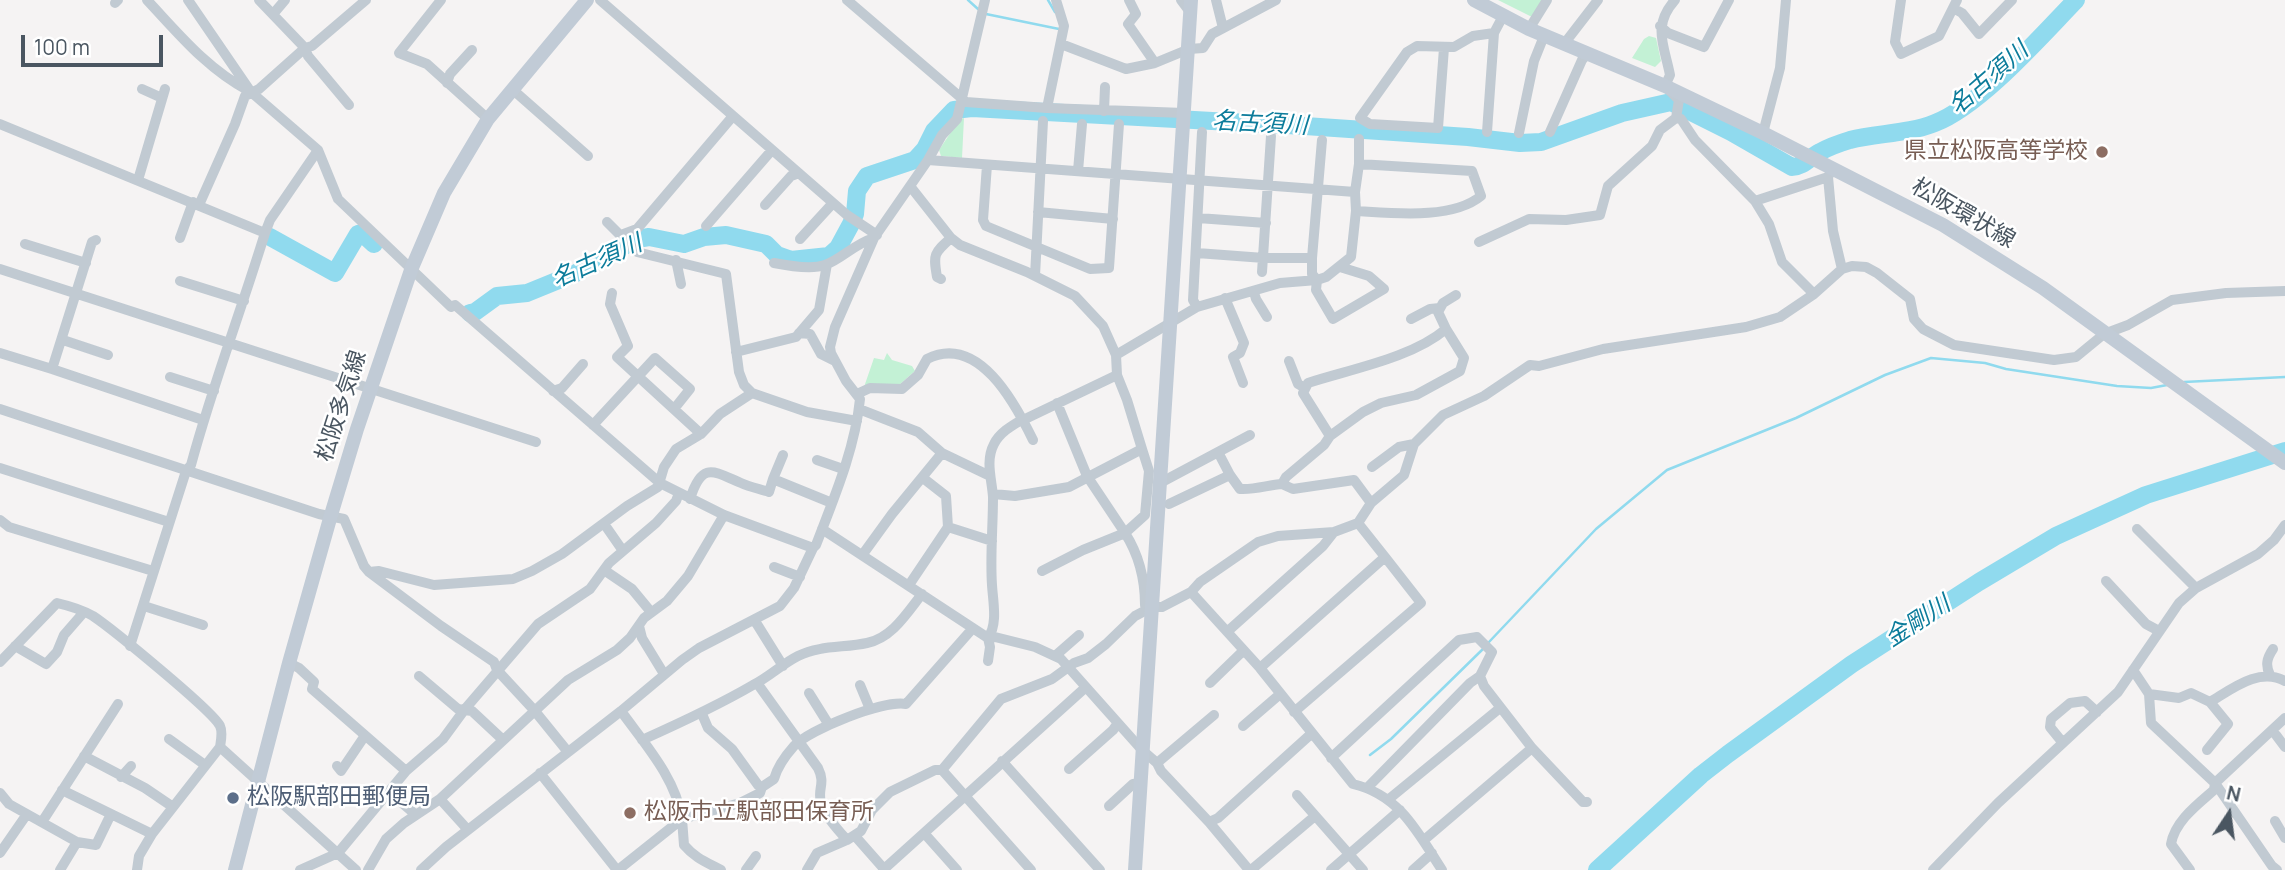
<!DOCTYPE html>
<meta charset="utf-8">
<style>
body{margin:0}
#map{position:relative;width:2285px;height:870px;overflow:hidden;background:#f5f3f3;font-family:Manrope,sans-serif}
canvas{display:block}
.north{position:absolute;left:2194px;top:779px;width:70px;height:70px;-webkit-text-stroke:5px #fff;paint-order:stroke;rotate:13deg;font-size:19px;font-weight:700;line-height:28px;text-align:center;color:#4a5661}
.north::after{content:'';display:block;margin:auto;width:24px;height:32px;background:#4a5661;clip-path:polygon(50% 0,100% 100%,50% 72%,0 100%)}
.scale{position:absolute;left:21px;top:35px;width:142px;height:32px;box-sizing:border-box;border:4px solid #4a5661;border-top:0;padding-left:9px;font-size:21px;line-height:24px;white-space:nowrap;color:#4a5661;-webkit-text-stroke:5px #fff;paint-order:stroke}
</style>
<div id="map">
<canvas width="2285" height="870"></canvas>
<div class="north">N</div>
<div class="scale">100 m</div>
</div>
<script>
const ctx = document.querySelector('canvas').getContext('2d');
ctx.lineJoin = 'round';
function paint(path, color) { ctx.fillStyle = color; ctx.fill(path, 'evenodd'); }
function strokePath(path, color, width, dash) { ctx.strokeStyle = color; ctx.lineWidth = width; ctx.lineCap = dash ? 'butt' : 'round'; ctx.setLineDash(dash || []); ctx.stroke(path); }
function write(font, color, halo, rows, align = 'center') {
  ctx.font = font + ' Manrope,"Noto Sans JP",sans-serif'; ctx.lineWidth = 5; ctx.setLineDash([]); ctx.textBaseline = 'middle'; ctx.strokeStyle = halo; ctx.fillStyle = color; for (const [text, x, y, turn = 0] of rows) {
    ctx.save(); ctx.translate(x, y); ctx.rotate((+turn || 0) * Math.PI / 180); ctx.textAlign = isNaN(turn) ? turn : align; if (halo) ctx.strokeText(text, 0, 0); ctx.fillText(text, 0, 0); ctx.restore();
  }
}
paint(new Path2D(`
 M1498,0H1544L1532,17Z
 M1649,36L1656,38L1661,61L1655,67L1632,58L1644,39Z
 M964,118L962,158L941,156L939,150L959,120Z
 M887,353L892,360L912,366L915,371L899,385L864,387L874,358L884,360Z`), '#c3f1d5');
strokePath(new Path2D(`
 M968,0L978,9
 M1048,0L1055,12
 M986,14L1059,29
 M2184,382L2285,377
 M1489,642L1596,529L1667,470L1796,418L1885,375L1931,358L1985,363L2006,369L2117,386L2151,388L2167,385
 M1370,755L1391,739L1485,647`), '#90daee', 2.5);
strokePath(new Path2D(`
 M270,237L335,273L358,234L362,233L374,244
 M470,313L475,312L497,296L527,293L576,273L637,239L649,237L684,244L704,237L726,235L766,244L777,255L791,260L829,256L838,248L851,224L855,214L857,191L867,176L915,160L925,149L934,131L954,110L972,108L1305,126L1468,137L1520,143L1541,142L1622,113L1671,102L1731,132L1792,167C1803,167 1810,157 1820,152C1829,147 1840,143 1850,140C1877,133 1908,134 1935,123C1981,105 2040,37 2076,0
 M1597,870L1701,775L1728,754L1852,664L1979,582L2056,536L2146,495L2285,451`), '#90daee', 18);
strokePath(new Path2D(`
 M147,0C178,33 207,69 249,91
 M188,0L251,92L318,150L338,199L451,307L455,305L660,483L724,515L813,548
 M441,0L399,53L427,64L488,119
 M600,0L847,215L877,235
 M847,0L966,102L1047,108L1064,26L1056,0
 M1129,0L1136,14L1128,24L1155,63
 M1181,0L1190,12
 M1216,0L1223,28
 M1901,0L1895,42L1901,54L1939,36L1953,8
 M1957,0L1953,8L1962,13L1979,34L2012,0
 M115,3L118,0
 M274,13L285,0
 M1660,26L1668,33L1704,47L1729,0
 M1529,29L1547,0
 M1061,44L1126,69L1155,63L1189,49L1203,48L1212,34L1276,0
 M1564,44L1598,0
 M1444,48L1438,128L1370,124L1360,118L1407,52L1417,46L1454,47L1473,36L1494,33L1503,16
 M447,83L450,74L472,50
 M142,89L162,98
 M512,89L588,156
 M349,105L308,56L305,48L312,46L366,0
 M1047,108L1184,113
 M1104,111L1105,87
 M1676,118L1681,119L1695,140L1755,201L1769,224L1782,262L1814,294
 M0,124L265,233
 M1487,132L1494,33
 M1550,132L1582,60L1587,54
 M1519,133L1534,61L1544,36
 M1763,133L1780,68L1786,0
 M1322,140L1312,258V274L1317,280L1316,290L1333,319L1384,289L1369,276L1340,267
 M1359,164V139
 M987,165L983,220L986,226L1090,269L1109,268L1119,124
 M1078,171L1082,124
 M138,180L165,89
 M910,186L951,238L960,245L1027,272L1075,296L1103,326L1116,355L1197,307L1280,283L1317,280L1326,277L1351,257L1356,211L1355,192L928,160
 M1355,192L1359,164L1472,171L1481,196C1452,220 1392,213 1356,211
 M1755,201L1828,177L1830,173
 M199,205L235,124L245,96L259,89L305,48L259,0
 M765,205L791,176L799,173
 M1038,212L1113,219
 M1198,218L1266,223
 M706,226L772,150
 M621,235L637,229L733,116
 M180,238L193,202
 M800,239L833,203
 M96,240L92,242L52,369L203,420
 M1479,242L1529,219L1566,220L1600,215L1608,186L1652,146L1660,130L1676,118L1679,100L1665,86L1670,75C1664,44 1652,26 1675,0
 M25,244L86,263
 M1197,253L1264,258H1312
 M676,260L681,284
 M774,263C789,266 811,270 825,265C842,259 854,244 874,238
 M0,269L536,442
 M1842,269L1852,266L1866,267L1877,273L1910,299L1914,319L1923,329L1954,345L2054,360L2076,357L2104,334L2128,325L2172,300L2226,293L2285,291
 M1262,272L1271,136
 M1035,276L1043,121
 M941,279L937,277C933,254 934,253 951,238
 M180,281L244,301
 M1254,292L1256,299L1267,317
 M612,293L610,304L628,346L617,357L701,434
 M1225,298L1244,343L1240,353L1233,357L1243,383
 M1197,307L1193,300L1202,132
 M1411,319L1430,309L1440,308
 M1446,329L1438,312L1443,303L1456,295
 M799,333L810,334L821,354L835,361
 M63,340L108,355
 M736,352L796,337L819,310L827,264
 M0,353L52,369
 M1289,361L1298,384L1305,388
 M1117,375L1127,400L1142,449
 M170,377L214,391
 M553,391L562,388L583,364
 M752,393L807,412L857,421
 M857,394L870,388L902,389L918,375L927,359C978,333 1015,403 1033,440
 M0,409L319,514L344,519L364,566L369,572L441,626L494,662L497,670L534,710L568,752
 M859,409L918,432L942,453
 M1023,420L1117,375L1116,355
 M593,425L655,358L690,389L674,409
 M1218,452L1230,475L1240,489C1255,490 1268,485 1282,484L1286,477L1324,445L1330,436L1363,412L1381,403L1416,395L1460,371L1464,358L1446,329C1412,358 1351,369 1308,383L1303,393L1330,436
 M783,455L773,479L832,503
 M817,460L843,469
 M1372,467L1399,447L1414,444
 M0,468L169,522
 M923,478L946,496L948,527
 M1160,483L1250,435
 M1282,484L1293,489L1354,480L1371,503
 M993,494L1015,496L1069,487L1142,449L1149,471L1145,515L1125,533C1139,555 1145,579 1145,605L1151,607
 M690,499C702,461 713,471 741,483C750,487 760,489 769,492L773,479
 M1169,504L1230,475
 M0,520L9,527L153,571
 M1358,523L1371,503L1404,475L1414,444L1443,415L1484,396L1530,365L1539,366L1603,349L1746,327L1780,317L1814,294L1842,269L1833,231L1828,177
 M607,528L623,551
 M822,529L988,638L995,637L1035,647L1061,659L1142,750L1157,763L1161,771L1209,822L1249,870
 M2137,529L2196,588
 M863,554L892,514L942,453L990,476
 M774,567L800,577
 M604,570L632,589L651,612
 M1042,571L1083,550L1125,533L1087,476L1057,403
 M369,572L379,571L434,585L513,579L532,571L562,554L627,506L658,487L664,467L676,449L701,434L720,414L752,393L744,385L739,372L726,274L637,252L607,222
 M2106,581L2146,624L2159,631
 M909,585L948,527L992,541
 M1191,592L1260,668L1353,784C1400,795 1418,833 1442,870
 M144,606L203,625
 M755,621L783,666
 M639,626L642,638L664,674
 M1228,631L1323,546L1334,532
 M15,646L46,664L57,652L64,635L84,612
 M130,646L186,471L191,465C212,387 241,311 265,233L270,220L318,150
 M1055,656L1079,635
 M988,661L990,647L988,638C998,624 993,602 992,585C990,556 993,527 993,497C992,480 985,461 994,444C1000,432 1013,425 1023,419
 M0,662L57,603C70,606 81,609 93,616C111,628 213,711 220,726C223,732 221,740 220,747L356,870
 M289,663L299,668L314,682L312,689L406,771
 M1260,668L1385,557L1421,603L1294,712
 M2133,670L2149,694L2151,723L2215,783L2272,866L2277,870
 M2270,675C2265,665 2267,658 2273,649
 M419,676L458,709L472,711L502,739
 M757,683L818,768C826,784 817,789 821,802C824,815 838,830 847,840
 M1210,683L1243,651
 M860,685L870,709
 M809,693L829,725
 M2149,694L2179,698L2191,693L2210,702
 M702,714L708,728L732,749L758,785L762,787
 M1243,726L1279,695
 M2276,735L2285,747
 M169,739L205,765
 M642,740C680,723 717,706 753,685C769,677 782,664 798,656C820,645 844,648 867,643C892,638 907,613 922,594
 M2063,743L2050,727L2051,719L2070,703L2085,701L2097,712
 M2207,750L2228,724L2210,702C2232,689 2259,667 2285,681
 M84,756L145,788L173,807
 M1331,758L1459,640L1477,637L1492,652L1480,676L1484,686L1532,748L1583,802H1587
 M1002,761L1100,870
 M1157,763L1214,715
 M337,766L341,771L364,737
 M1069,769L1113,730L1118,723
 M942,770L1031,870
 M540,773L617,870
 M121,777L131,766
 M1368,787L1470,683L1480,676
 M62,790L152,834L139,856L137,870
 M388,791L416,815
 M0,793L9,804L77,842L96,845L111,814
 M1297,795L1363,870
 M440,799L468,830
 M1389,799L1500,708
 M1109,806L1133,784L1140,783
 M2275,821L2285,838
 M42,822L118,704
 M1209,822L1218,818L1311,734
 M924,833L957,870
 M152,834L220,747
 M855,836L885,870
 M1424,840L1532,748
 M0,853L27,814
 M60,870L77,842
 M300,870L338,853L406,771L443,739L465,709L538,624L590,589L609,563L656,523L676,501L679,493
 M368,870L386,839L404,823L440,799L568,680L617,650L630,638L644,618L667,601L688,576L724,515
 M421,870L446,847L621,711L682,660L699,648L780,606L794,588L813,548L816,545C834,498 855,449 860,399L846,381L831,353L830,347L835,327L874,238L928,160L942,135L957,119L985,0
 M618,870L682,819C676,778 644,743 621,711
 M721,870C706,862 695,858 684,845L682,819L740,803L760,793L762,787L774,779C777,768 786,755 794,746C811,729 883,700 906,704L973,628
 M746,870L756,856
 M807,870L817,853L847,840L861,831L872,810L890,792L935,770H942L1001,699L1052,679L1074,663L1088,658L1106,644L1135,616L1152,607H1162L1191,592L1200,582L1258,542L1278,536L1334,532L1358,523L1385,557
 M883,870L1086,687
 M1251,870L1315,816
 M1331,870L1400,810
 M1413,870L1432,853
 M1933,870L1998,803L2118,692L2179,603L2196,588L2258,554L2274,540L2285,525
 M2190,870L2171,844C2175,821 2198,804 2214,790L2215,783L2285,718`), '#c1cad2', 10);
strokePath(new Path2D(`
 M1474,0L1529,29L1665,86L1763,133L1943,225L2043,288L2285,463
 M235,870L289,663L331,515L357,429L411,270L444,193L488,119L587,0
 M1135,870L1191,0`), '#c1cbd6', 14);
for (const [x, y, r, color] of [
 [2102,152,7,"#8d6e63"],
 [233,798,7,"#5c6f8a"],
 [630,813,7,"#8d6e63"]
]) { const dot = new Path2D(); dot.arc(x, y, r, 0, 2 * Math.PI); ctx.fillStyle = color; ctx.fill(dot); strokePath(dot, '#fff', 2.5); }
write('23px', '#785e54', '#fff', [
 ["県立松阪高等学校",2088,152],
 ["松阪市立駅部田保育所",644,813,"left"]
], 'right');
write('23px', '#4a5661', '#fff', [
 ["松阪環状線",1963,214,30],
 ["松阪多気線",342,406,-72]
]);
write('23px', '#4e5e75', '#fff', [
 ["松阪駅部田郵便局",247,798]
], 'left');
write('italic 24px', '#0c7c9b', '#fff', [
 ["名古須川",1989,79,-41],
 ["名古須川",1260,124,3],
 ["名古須川",597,262,-24],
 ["金剛川",1918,622,-33]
]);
</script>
